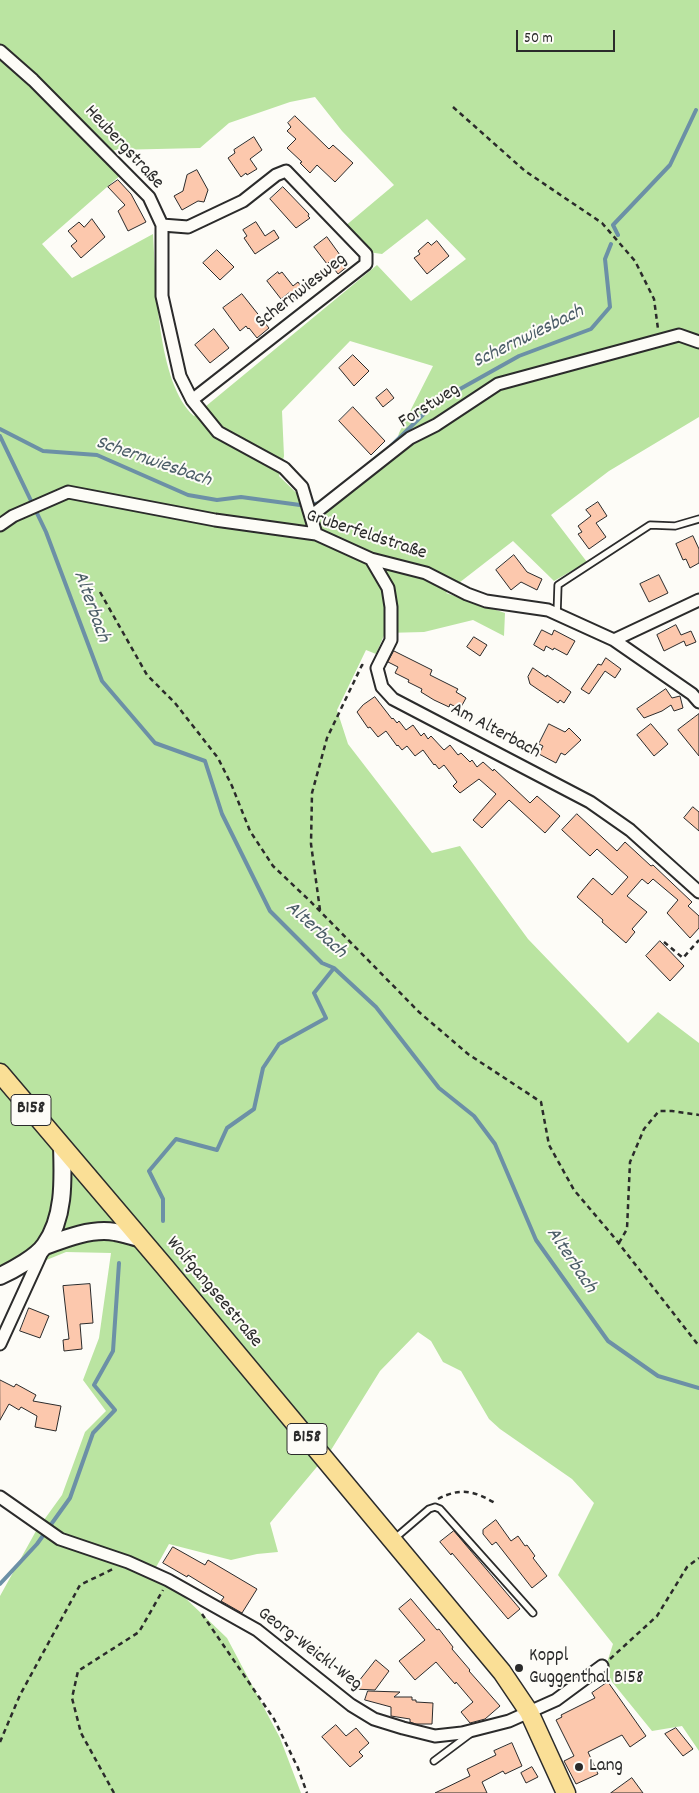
<!DOCTYPE html>
<meta charset="utf-8">
<style>
body{margin:0}
#map{position:relative;width:699px;height:1793px;overflow:hidden;background:#fdfcf7;font-family:Dekko,sans-serif}
canvas{display:block}
.scale{position:absolute;left:516px;top:30px;width:99px;height:22px;box-sizing:border-box;border:2px solid #2b2b2b;border-top:0;padding-left:6px;font-size:15px;line-height:18px;white-space:nowrap;color:#2b2b2b;-webkit-text-stroke:4px #fdfcf7;paint-order:stroke}
</style>
<div id="map">
<canvas width="699" height="1793"></canvas>
<div class="scale">50 m</div>
</div>
<script>
const ctx = document.querySelector('canvas').getContext('2d');
ctx.lineJoin = 'round';
function paint(path, color) { ctx.fillStyle = color; ctx.fill(path, 'evenodd'); }
function strokePath(path, color, width, dash) { ctx.strokeStyle = color; ctx.lineWidth = width; ctx.lineCap = dash ? 'butt' : 'round'; ctx.setLineDash(dash || []); ctx.stroke(path); }
function write(font, color, halo, rows, align = 'center') {
  ctx.font = font + ' Dekko,sans-serif'; ctx.lineWidth = 4; ctx.setLineDash([]); ctx.textBaseline = 'middle'; ctx.strokeStyle = halo; ctx.fillStyle = color; for (const [text, x, y, turn = 0] of rows) {
    ctx.save(); ctx.translate(x, y); ctx.rotate((+turn || 0) * Math.PI / 180); ctx.textAlign = isNaN(turn) ? turn : align; if (halo) ctx.strokeText(text, 0, 0); ctx.fillText(text, 0, 0); ctx.restore();
  }
}
paint(new Path2D(`
 M0,0H699V417L609,471L551,515L587,562L554,581L513,541L446,593L505,613L504,636L473,620L424,632L385,633L376,654L366,650L337,710L348,744L432,853L460,846L528,939L628,1043L658,1012L699,1043V1751L682,1726L652,1731L604,1672L613,1644L558,1575L594,1503L572,1479L500,1429L489,1419L461,1371L443,1362L431,1341L418,1332L380,1371L331,1450L270,1523L278,1552L257,1554L231,1560L169,1544L155,1569L227,1638L280,1738L301,1793H0V1596L36,1531L62,1495L85,1432L106,1411L83,1380L99,1338L111,1253L66,1252L0,1279ZM315,97L342,131L394,185L344,227L368,252L382,254L427,219L466,259L411,301L377,265L194,416C157,383 156,282 153,234L72,278L42,244L123,173L114,150L200,148L229,123L290,102ZM350,341L433,366L399,433L393,457L320,516L279,476L284,456L282,411Z`), '#bae4a1');
strokePath(new Path2D(`
 M618,235L613,225L670,165L696,110
 M0,429L43,451L97,455L188,495L217,500L241,497L300,505
 M0,436L46,532L102,681L155,743L205,761L222,814L270,911L322,963L334,968L376,1007L439,1088L474,1116L495,1144L536,1240L608,1341L658,1376L699,1388
 M391,446L435,403L519,356L591,329L610,307L605,259L611,244
 M314,504L322,503
 M163,1221V1199L149,1171L176,1139L217,1150L227,1128L254,1109L263,1068L279,1044L326,1018L314,993L334,968
 M0,1584L37,1544L70,1498L93,1433L115,1410L94,1385L113,1351L119,1263`), '#6c90a6', 4);
const building = new Path2D(`
 M295,116L329,149L333,145L353,163L335,182L317,165L310,173L300,163L302,162L287,148L296,139L287,131L291,127L288,123Z
 M254,137L262,150L250,159L257,169L247,175L246,173L241,177L228,158L235,153L234,150Z
 M197,170L208,190L204,202L198,201L182,210L174,196L183,191L187,175Z
 M118,180L131,194L146,222L128,231L118,211L125,205L108,187Z
 M283,187L309,214L308,216L310,218L296,228L270,199Z
 M92,219L105,237L81,258L71,246L77,241L68,231L79,222L84,227Z
 M256,222L265,236L274,230L279,238L255,254L244,238L247,236L243,230Z
 M327,237L348,266L338,274L329,262L327,264L314,247Z
 M437,241L449,256L427,274L414,258L420,254L418,251L428,242L431,245Z
 M217,250L234,267L220,280L203,263Z
 M278,272L279,274L282,272L293,286L298,282L305,292L295,300L290,292L281,299L267,281Z
 M242,294L269,328L257,338L249,328L248,329L246,326L240,331L223,308Z
 M214,329L229,348L210,363L195,345Z
 M353,355L369,371L354,386L339,368Z
 M387,389L394,398L383,407L376,398Z
 M353,407L385,441L371,455L339,421Z
 M598,502L607,516L596,523L606,537L589,549L578,534L582,532L578,526L591,516L586,510Z
 M693,536L699,549V563L690,568L686,559L683,560L676,544Z
 M514,555L527,572L542,579L537,590L521,582L511,590L496,570Z
 M659,575L668,593L649,602L640,584Z
 M676,625L681,635L691,631L696,642L686,646L684,641L664,651L657,635Z
 M542,630L552,635L554,630L575,641L567,655L554,648L553,650L546,646L544,651L534,645Z
 M474,637L487,645L480,656L467,647Z
 M394,651L432,670L430,675L458,689L456,692L466,698L460,709L450,704L449,707L434,700L421,692L422,689L408,682L409,680L395,673L398,667L388,662Z
 M606,658L621,669L615,678L605,671L589,694L581,689L598,664L601,665Z
 M533,668L546,677L547,675L571,692L564,703L560,700L558,703L530,684L528,677Z
 M666,689L672,698L680,696L683,708L674,711L671,705L662,711L644,718L637,709Z
 M375,697L392,719L393,718L397,723L399,721L406,730L413,725L421,736L424,733L428,739L431,736L444,750L450,745L458,755L461,753L470,762L472,760L477,767L483,762L493,771L494,769L530,803L537,796L560,816L545,833L509,800L482,828L473,820L496,794L479,779L460,793L453,786L457,782L444,765L439,769L435,764L434,765L423,750L415,756L407,746L402,750L398,745L397,746L386,731L378,737L370,727L368,728L357,712L363,705Z
 M699,714V756L678,730Z
 M549,724L565,732L569,728L581,740L565,755L561,753L556,763L539,754L543,746L539,744Z
 M651,724L668,744L654,756L637,735Z
 M693,807L699,812V831L684,818Z
 M577,814L617,851L625,842L651,866L653,865L692,902L688,906L699,916V928L690,938L667,913L678,900L653,879L648,884L642,879L627,896L647,912L632,929L635,932L626,943L602,922L603,920L577,897L593,878L612,895L628,877L597,849L590,856L562,830Z
 M660,941L684,966L670,981L646,956Z
 M90,1284L93,1323L80,1324L82,1349L64,1351L63,1340L69,1339L63,1286Z
 M29,1308L49,1316L40,1338L20,1331Z
 M0,1380L14,1387L16,1384L36,1395L33,1401L61,1406L56,1431L35,1427L37,1416L21,1407L19,1410L9,1404L0,1420Z
 M496,1520L511,1541L518,1536L525,1546L527,1545L535,1556L533,1558L547,1576L532,1588L496,1542L492,1545L483,1534V1530Z
 M454,1531L520,1609L508,1619L452,1553L451,1555L440,1542Z
 M173,1547L205,1565L208,1560L257,1589L242,1613L221,1601L224,1597L188,1575L187,1577L163,1563Z
 M411,1599L437,1630L439,1629L453,1647L452,1649L470,1670L469,1671L500,1706L485,1719L470,1723L461,1712L473,1702L456,1682L455,1684L436,1662L415,1680L399,1661L425,1640L399,1609Z
 M376,1660L389,1671L375,1690L353,1689Z
 M608,1682L646,1736L630,1747L622,1735L588,1752L598,1774L576,1784L564,1761L574,1756L556,1720L562,1717L561,1715L595,1698L592,1693Z
 M368,1691L400,1692L394,1697H412V1700H416V1702L433,1703L432,1724H416L410,1722V1719L391,1716V1707L365,1700Z
 M336,1725L346,1736L356,1728L369,1743L359,1752L363,1756L350,1767L322,1737Z
 M676,1728L693,1749L683,1756L665,1734Z
 M512,1743L522,1766L505,1774L503,1771L482,1782L487,1793H435L470,1776L467,1769L496,1755L494,1751Z
 M532,1767L538,1777L526,1783L521,1773Z
 M632,1778L643,1793H611Z`);
paint(building, '#fcc8ad');
strokePath(building, '#2b2b2b', 1);
const lane = new Path2D(`
 M557,615L558,585L650,525L675,526L699,519
 M394,1539L429,1509L435,1507L440,1509L533,1613
 M434,1761L470,1734`);
const street = new Path2D(`
 M0,51L33,80L149,197L162,225V296L180,376L192,400L218,432L284,468L302,487L316,534
 M162,225L188,227L243,201L276,175L286,171L366,254V264L192,400
 M311,516L410,438L436,425L498,384L679,335L699,342
 M0,525L13,516L68,492L215,520L316,534L371,559L426,573L467,594L486,601L548,610L614,640L692,694L699,702
 M371,559L388,588L391,607V640L377,668L382,687L393,699L590,802L630,830L699,892
 M614,640L699,600
 M0,1344L43,1250
 M0,1497L60,1539L128,1562L168,1580L257,1630L351,1705L374,1719L403,1728L435,1736L462,1733L509,1721L556,1700L602,1666`);
const secondary = new Path2D(`
 M45,1246C66,1238 92,1228 115,1232C123,1233 131,1236 139,1238
 M0,1276C13,1270 37,1257 45,1245C65,1217 63,1179 62,1146`);
const primary = new Path2D(`
 M0,1073L164,1266L502,1672L529,1712L566,1793`);
strokePath(lane, '#2b2b2b', 9);
strokePath(street, '#2b2b2b', 15);
strokePath(secondary, '#2b2b2b', 20);
strokePath(primary, '#2b2b2b', 21);
strokePath(new Path2D(`
 M453,107L525,171L602,223L635,261L654,299L658,329
 M100,592L147,675L175,703L218,758L232,786L250,831L273,866L310,901L419,1012L468,1054L541,1102L549,1145L574,1190L613,1236L699,1346
 M320,910L311,844L312,793L327,738L362,665L366,666
 M664,942L683,958L699,940
 M619,1243L627,1229L630,1162L644,1129L659,1111H672L699,1115
 M438,1499C461,1487 474,1491 495,1503
 M202,1614L274,1719L298,1768L307,1793
 M610,1659L657,1616L687,1567L699,1558
 M0,1742L20,1695L80,1585L113,1569
 M114,1793L81,1733L72,1698L78,1671L139,1632L163,1590`), '#2b2b2b', 2.5, [5, 4]);
strokePath(lane, '#fdfcf7', 5.5);
strokePath(street, '#fdfcf7', 11);
strokePath(secondary, '#fdfcf7', 16);
strokePath(primary, '#fadf96', 18);
for (const [x, y, r, color] of [
 [519,1668,5,"#2b2b2b"],
 [579,1767,5,"#2b2b2b"]
]) { const dot = new Path2D(); dot.arc(x, y, r, 0, 2 * Math.PI); ctx.fillStyle = color; ctx.fill(dot); strokePath(dot, '#fdfcf7', 2); }
for (const [x, y, w] of [
 [31,1110,40],
 [307,1439,40]
]) { const box = new Path2D(); box.roundRect(x - w / 2, y - 15.5, w, 31, 4); ctx.fillStyle = '#fdfcf7'; ctx.fill(box); strokePath(box, '#2b2b2b', 1); }
write('bold 18px', '#2b2b2b', null, [
 ["B158",31,1110],
 ["B158",307,1439]
]);
write('19px', '#2b2b2b', '#fdfcf7', [
 ["Heubergstraße",123,148,47],
 ["Schernwiesweg",302,292,-38],
 ["Forstweg",430,407,-32],
 ["Gruberfeldstraße",366,536,18],
 ["Am Alterbach",495,732,28],
 ["Wolfgangseestraße",213,1293,50],
 ["Georg-Weickl-Weg",309,1650,37]
]);
write('19px', '#2b2b2b', '#fdfcf7', [
 ["Koppl",529,1657],
 ["Guggenthal B158",529,1679],
 ["Lang",589,1767]
], 'left');
write('italic 20px', '#4c5e68', '#fdfcf7', [
 ["Schernwiesbach",529,338,-26],
 ["Schernwiesbach",153,463,19],
 ["Alterbach",90,607,70],
 ["Alterbach",315,931,42],
 ["Alterbach",570,1261,56]
]);
</script>
